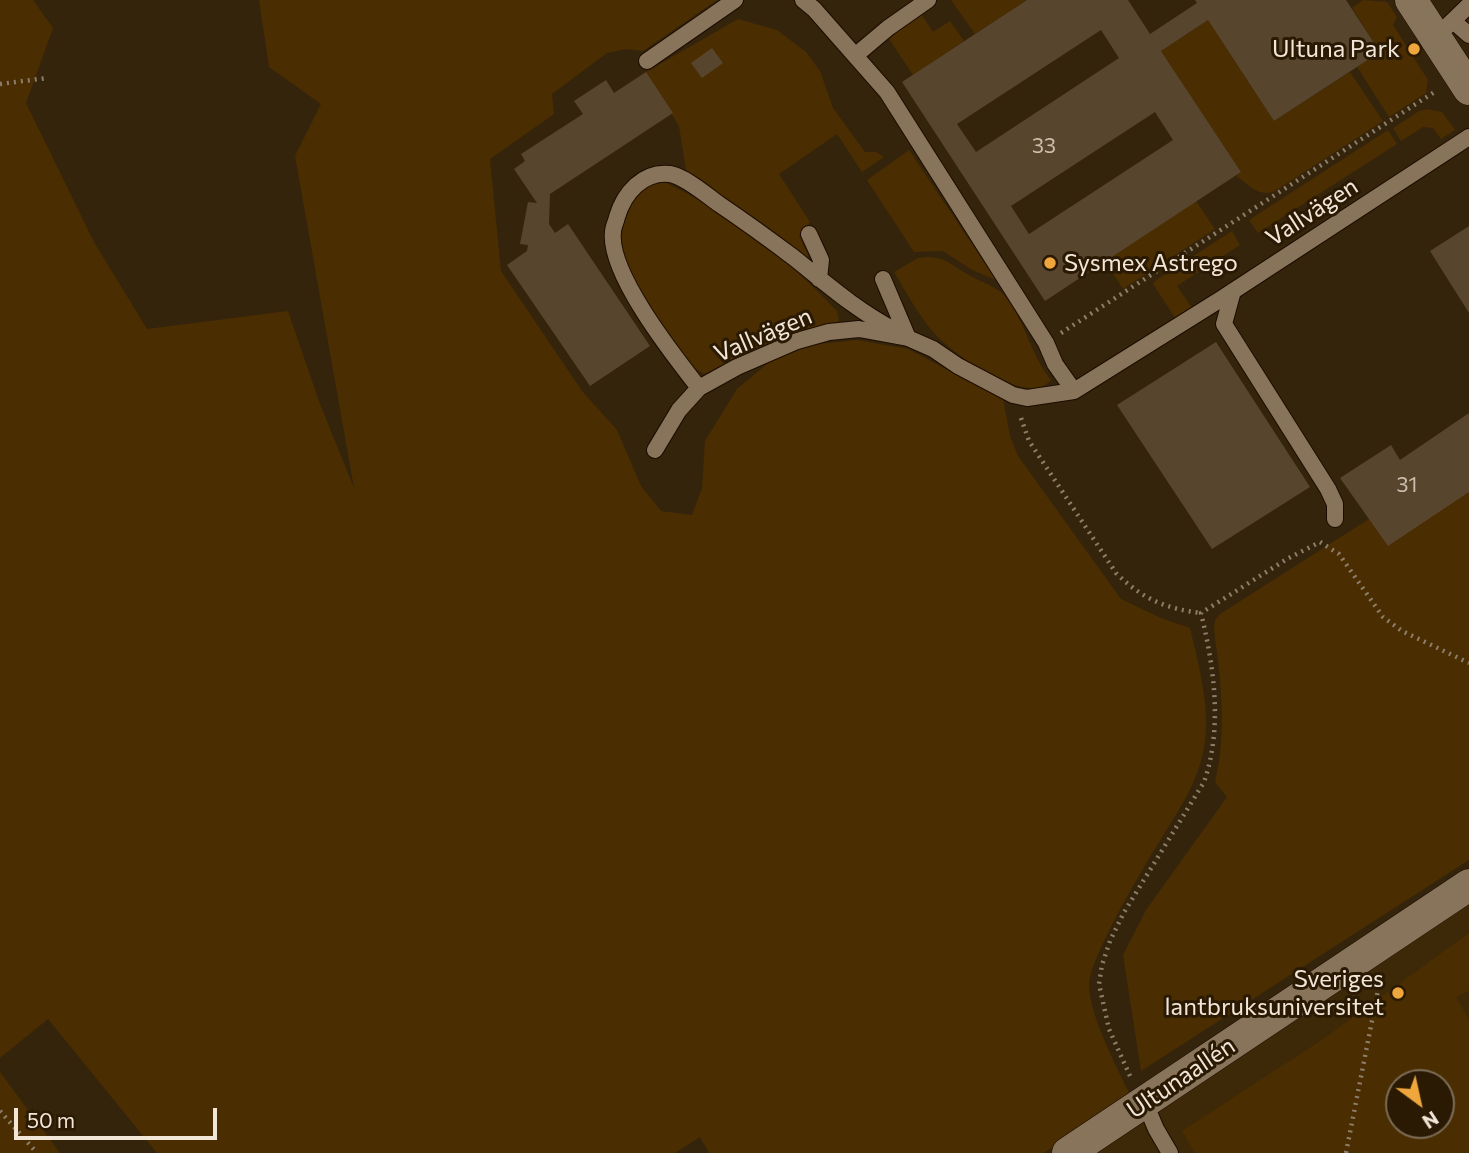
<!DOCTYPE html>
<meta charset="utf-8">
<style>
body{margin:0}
#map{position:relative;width:1469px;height:1153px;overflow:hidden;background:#35240c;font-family:Commissioner,sans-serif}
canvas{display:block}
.north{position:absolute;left:1385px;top:1069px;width:70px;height:70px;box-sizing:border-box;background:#2b1a03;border:2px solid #7b6c58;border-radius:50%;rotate:147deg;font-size:19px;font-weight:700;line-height:28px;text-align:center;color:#f2e6d8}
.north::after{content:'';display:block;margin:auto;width:24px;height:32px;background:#efa73d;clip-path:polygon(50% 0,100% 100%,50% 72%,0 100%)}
.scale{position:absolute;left:14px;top:1108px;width:203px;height:32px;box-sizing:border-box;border:4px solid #f2e6d8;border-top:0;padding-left:9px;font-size:21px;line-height:24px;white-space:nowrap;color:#f2e6d8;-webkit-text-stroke:5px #2b1a03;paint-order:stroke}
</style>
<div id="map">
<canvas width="1469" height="1153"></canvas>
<div class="north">N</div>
<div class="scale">50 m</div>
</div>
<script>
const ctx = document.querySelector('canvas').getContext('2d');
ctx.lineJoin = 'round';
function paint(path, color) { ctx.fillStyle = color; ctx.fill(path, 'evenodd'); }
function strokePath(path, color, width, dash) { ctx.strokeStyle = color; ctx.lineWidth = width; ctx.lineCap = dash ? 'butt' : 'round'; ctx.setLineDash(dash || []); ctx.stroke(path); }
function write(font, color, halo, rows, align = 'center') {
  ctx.font = font + ' Commissioner,sans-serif'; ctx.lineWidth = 6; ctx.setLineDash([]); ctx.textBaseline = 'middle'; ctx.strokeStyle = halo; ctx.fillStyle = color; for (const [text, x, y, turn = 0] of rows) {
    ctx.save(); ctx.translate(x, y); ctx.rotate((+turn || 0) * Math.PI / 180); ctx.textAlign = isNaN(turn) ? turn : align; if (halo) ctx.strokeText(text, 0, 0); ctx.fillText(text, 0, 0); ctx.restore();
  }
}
paint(new Path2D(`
 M1469,904V1153H1075ZM1399,1083H1441V1125H1399Z`), '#3d2808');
paint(new Path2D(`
 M0,0H33L53,28L26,103L94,242L147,329L288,311L320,404L354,488L295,156L321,104L269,67L259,0H717L643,51L627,49L607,53L552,94L554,114L490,159L501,271L582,391L617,430L641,486L661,511L692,515L702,488L705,441L737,389L774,358L809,345L857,340L908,349L1003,399L1010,436L1018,456L1121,599L1161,618L1190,628C1199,666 1211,709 1204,748C1198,781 1181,807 1164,834C1147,861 1131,889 1116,917C1108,933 1089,969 1089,986C1090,1017 1117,1067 1130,1095L1044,1153H709L700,1137L675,1153H157L48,1019L0,1058Z
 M951,0H1027L975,34Z
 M1363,0L1387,2L1397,17L1393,25L1428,80L1426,93L1389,117L1357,67L1380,52L1352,8Z
 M921,14L933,32L950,21L964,41L913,75L887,36Z
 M738,19L777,30L806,52L820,71L833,108L865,152H876L884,157L862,172L837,134L779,174L810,222L799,235L808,255L807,259L766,227L693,178L686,170L679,126L646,72Z
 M1208,20L1274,121L1350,72L1383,121L1275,191C1259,198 1248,184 1236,176L1241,172L1161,51Z
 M1427,109L1442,112L1455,130L1441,139L1433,128L1423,127L1401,141L1393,128L1419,111Z
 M1388,130L1397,144L1258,233L1249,220Z
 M909,150L996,280L972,270L943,251L914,252L867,180Z
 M662,181C728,212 787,258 837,311L839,321C826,329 806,329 791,334C761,346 733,360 704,374C698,370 691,366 686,361C668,342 621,266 621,241C622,219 632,203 643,186Z
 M1196,201L1215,229L1123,289L1105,261Z
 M1232,231L1240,245L1177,286L1192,308L1176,319L1153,284L1155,281Z
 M929,257C945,257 953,266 967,274C978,281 996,286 1004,295C1025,320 1031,356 1051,380C1047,384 1043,387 1037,388C1006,391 953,354 933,332C918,314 906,292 894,272L918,258Z
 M1469,492V860L1141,1071L1123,955L1146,910L1227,797L1215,782C1227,732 1221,680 1214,630L1215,620L1220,614L1369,519Z
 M1469,933V991L1456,997L1469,1019V1153H1195L1182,1131L1323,1039ZM1441,1083V1125H1399V1083Z
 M0,1072L60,1153H0Z`), '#4a2d00');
paint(new Path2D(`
 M1027,0H1128L1150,34L1197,3L1195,0H1346L1380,52L1274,121L1208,20L1161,51L1241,172L1045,301L902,82ZM1101,30L1119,58L976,152L957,124ZM1155,112L1173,140L1029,234L1011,206Z
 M712,48L723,63L702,78L691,63Z
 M646,72L673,113L550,194L549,224L555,233L568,224L650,346L590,386L507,265L527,251L528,245L520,244L528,202L537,203L514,169L525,161L521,154L583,114L574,101L606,80L614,93Z
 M1469,226V313L1430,251Z
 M1216,342L1310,487L1212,549L1117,405Z
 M1469,413V492L1388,546L1340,478L1391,445L1400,460Z`), '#58452d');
const service = new Path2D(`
 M803,0L814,9L887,92L1046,343L1055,364L1074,391
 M1453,21L1469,35
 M1435,38L1469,5
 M856,55L888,28L928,0
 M647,61L735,0
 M809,234L821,260L819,279
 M883,279L908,338
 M1233,291L1224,324L1328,489L1335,504V519
 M699,388C674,356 608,273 613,232C613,227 616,222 617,217C624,193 643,171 670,174C684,176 708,196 719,204C744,221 769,239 793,257C828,285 856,310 896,331
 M655,450L679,410L699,388L737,367L797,341L829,332L859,329L908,338L933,349L958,366L1013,395L1027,398L1074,391L1221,299L1469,137
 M1145,1103L1156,1129L1170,1153`);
const minor = new Path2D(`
 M1411,0L1469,89
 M1068,1153L1469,885`);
strokePath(service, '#1c0c00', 18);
strokePath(minor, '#1c0c00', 33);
strokePath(new Path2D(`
 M0,84L47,78
 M1061,333L1436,91
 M1021,418L1029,441L1116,573C1141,598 1166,609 1201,613
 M1130,1076L1109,1029L1099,984L1102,965L1110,941L1123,914L1204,782C1223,728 1214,667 1201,613L1287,559L1320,542L1339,554L1383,617L1402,631L1469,663
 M0,1111L37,1153
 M1346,1153L1380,980`), '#8d7e6b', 4.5, [2, 5]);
strokePath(service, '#88745a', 16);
strokePath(minor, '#88745a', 32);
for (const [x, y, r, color] of [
 [1414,49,7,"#efa73d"],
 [1050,263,7,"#efa73d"],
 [1398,993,7,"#efa73d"]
]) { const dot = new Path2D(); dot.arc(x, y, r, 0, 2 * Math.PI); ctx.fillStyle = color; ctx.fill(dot); strokePath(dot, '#2b1a03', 2.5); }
write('21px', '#ccbead', null, [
 ["33",1044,146],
 ["31",1407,485]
]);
write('24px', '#f2e6d8', '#2b1a03', [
 ["Ultuna Park",1400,49],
 ["Sysmex Astrego",1064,263,"left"],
 ["Sveriges",1384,979],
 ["lantbruksuniversitet",1384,1007]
], 'right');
write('24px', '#f2e6d8', '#2b1a03', [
 ["Vallvägen",1312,212,-33],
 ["Vallvägen",763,335,-23],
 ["Ultunaallén",1181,1078,-34]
]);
</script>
